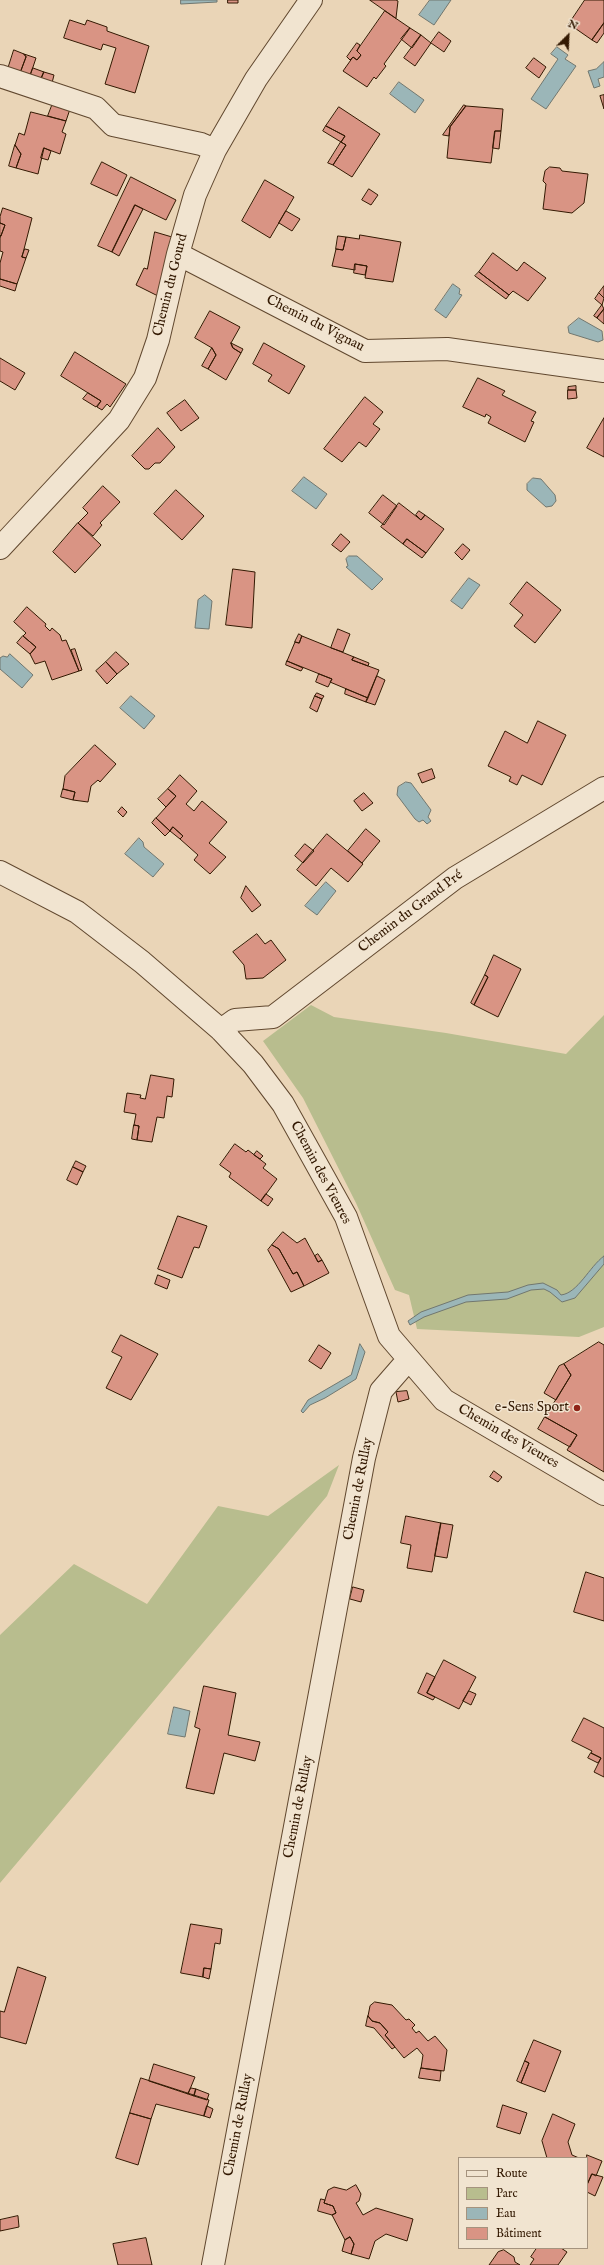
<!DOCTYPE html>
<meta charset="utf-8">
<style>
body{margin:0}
#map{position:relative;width:604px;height:2265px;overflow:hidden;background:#ead5b7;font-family:"IM FELL English",serif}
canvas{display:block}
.legend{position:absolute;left:458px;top:2157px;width:130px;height:92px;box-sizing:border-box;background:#f1e4d0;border:1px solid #a5937e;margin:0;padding:5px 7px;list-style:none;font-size:12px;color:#331902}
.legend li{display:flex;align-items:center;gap:8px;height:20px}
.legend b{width:20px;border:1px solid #a5937e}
.north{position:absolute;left:548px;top:16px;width:40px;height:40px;-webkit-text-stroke:3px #f1e4d0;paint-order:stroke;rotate:24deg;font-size:11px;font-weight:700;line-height:16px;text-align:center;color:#331902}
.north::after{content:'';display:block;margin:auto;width:14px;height:18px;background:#331902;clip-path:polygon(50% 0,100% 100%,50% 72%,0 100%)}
</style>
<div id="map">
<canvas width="604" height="2265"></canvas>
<ul class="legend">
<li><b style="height:5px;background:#f1e4d0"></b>Route</li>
<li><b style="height:11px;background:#b8bd8e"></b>Parc</li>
<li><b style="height:11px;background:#9bb6b8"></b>Eau</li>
<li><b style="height:11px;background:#d99484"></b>Bâtiment</li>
</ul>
<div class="north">N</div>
</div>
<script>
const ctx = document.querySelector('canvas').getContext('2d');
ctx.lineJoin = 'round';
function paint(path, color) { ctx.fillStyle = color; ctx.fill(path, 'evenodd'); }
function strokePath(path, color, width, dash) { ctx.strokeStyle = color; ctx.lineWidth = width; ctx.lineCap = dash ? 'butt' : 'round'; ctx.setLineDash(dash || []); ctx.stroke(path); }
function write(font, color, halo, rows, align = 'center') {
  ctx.font = font + ' "IM FELL English",serif'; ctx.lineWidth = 3; ctx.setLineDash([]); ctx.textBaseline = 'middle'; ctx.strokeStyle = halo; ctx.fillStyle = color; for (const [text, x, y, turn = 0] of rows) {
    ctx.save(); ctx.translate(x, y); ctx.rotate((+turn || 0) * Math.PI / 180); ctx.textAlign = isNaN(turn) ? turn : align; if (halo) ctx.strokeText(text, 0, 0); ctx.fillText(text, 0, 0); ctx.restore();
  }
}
paint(new Path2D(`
 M311,1005L334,1017L446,1033L566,1054L604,1015V1327L579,1337L417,1329L409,1295L395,1290L356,1203L303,1098L263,1041Z
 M339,1465L327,1496L0,1883V1635L74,1564L147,1604L218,1506L268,1516Z`), '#b8bd8e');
const water = new Path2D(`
 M181,0H217V2L181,4Z
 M430,0H451L434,25L419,15Z
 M557,47L568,55L565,59L576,66L546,109L531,99L558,59L551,54Z
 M604,62V77L598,79L600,86L594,88L588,71L596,69Z
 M399,82L424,100L415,113L390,94Z
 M453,284L460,289L459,294L462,295L446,318L435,310Z
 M579,318L602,331L603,340L598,342L569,333L568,327Z
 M304,477L327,494L316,509L292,491Z
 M533,478L541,479L555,495L556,501L552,506L546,507L527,490V484Z
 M349,556H357L383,579L372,590L346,567L348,566L346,559Z
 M469,578L480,585L462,609L451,601Z
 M205,595L212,601L209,629L195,628L198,600Z
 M10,654L33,675L22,688L0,669V658L3,656L7,657Z
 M131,696L155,716L144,729L120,708Z
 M406,782L411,783L431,810L428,817L431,821L427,824L423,820L419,822L415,819L397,795L398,787Z
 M139,838L143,842L144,847L164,864L153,877L125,854Z
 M326,882L336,891L317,915L305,906Z
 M604,1256V1264L575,1298L562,1302L550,1292L544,1289L531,1290L507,1299L466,1302L424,1317L410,1325L408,1321L421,1312L468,1295L508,1292L528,1285L543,1283L557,1290L561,1295C578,1293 589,1267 604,1256Z
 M360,1344L365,1352L356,1379L325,1398L310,1405L303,1413L301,1411L308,1400L351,1375Z
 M174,1707L190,1711L185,1737L168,1734Z`);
paint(water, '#9bb6b8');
strokePath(water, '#71776f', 1);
const building = new Path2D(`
 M228,0H238V3H228Z
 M370,0H396L398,1L396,18Z
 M585,0H604V23L592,40L569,24Z
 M385,11L410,28L384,64L386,66L376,79L374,77L367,87L343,71L353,57L357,60L361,55L357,51Z
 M70,20L85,25L87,20L107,27V31L149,46L135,93L105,84L116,48L103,44L101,50L64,38Z
 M604,23V33L597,43L592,40Z
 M410,28L421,35L412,48L401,39Z
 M439,32L451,41L444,52L431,43Z
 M421,35L431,43L415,66L404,58Z
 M357,43L360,45L357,51L361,55L357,60L353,57L350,60L347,57Z
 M14,50L24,54L26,57L20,73L8,69Z
 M24,54L36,58L30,76L20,73L26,57Z
 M534,58L546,67L539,78L526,68Z
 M33,68L44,72L41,79L30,76Z
 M44,72L54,75L52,83L41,79Z
 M604,95V109L600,96Z
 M53,103L70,109L66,121L48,116Z
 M464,105L466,106L450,127L449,136L443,135Z
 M466,106L503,109L501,131H495L491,163L447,158L450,127Z
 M339,107L380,134L352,177L333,165L346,145L341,142L345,136L326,126Z
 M31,112L66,121L62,132L66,134L60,154L44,148L38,174L16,168L21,154L15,145L19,133L24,135Z
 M326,126L345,136L341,142L323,131Z
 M495,131H501L499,149L493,148Z
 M341,142L346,145L333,165L328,163Z
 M15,145L21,154L16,168L9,166Z
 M44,148L51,151L48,160L41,158Z
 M102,162L127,175L117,196L91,184Z
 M550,167L560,168L562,171L588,174L584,203L572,213L543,209L546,184L543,181L545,171Z
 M131,177L176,200L166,220L135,205L112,252L98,246Z
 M265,180L294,197L270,238L242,221Z
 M369,189L378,195L371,205L362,200Z
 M135,205L143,209L119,256L112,252Z
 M3,208L32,218L22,257L26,258L17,284L0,279V263L3,252L0,251V238L5,225L0,223V217Z
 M286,211L300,219L292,231L279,223Z
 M0,223L5,225L1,236L0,235Z
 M155,232L172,237L160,297L136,285L144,268L147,269Z
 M360,235L401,242L393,282L365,278L367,266L355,264V270L332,266L336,249L343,250L346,237L359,239Z
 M338,236L346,237L343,250L336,249Z
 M25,249L29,250L26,258L22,257Z
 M493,253L517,271L524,262L546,278L528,301L513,291L509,295L479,272Z
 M355,264L367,266L365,275L354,273Z
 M479,272L509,295L506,299L475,276Z
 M0,279L17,284L15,291L0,286Z
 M604,286V298L599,293Z
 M599,293L604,298L602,305L595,299Z
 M602,305L604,309L597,318L594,316Z
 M604,309V324L597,318Z
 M210,311L240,327L231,343L233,348L241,353L226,380L208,369L216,355L212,348L195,338Z
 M231,343L243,349L241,353L233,348Z
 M264,343L305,366L289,394L268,381L272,375L253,364Z
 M212,348L216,355L208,369L202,366Z
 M75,352L126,384L110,407L107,404L102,410L97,407L101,401L61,376Z
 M0,358L25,373L15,390L0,381Z
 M478,378L505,391L502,395L536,412L531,421L534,422L525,442L488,423L491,417L486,414L485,417L463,407Z
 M576,386V390H568V387Z
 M568,390H576L577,398L568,399Z
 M88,393L101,401L96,407L83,399Z
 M365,397L383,412L373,424L380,429L366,447L359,442L342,462L324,449Z
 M185,400L199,418L181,431L167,413Z
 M604,418V457L587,448Z
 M158,428L175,447L160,463H155L149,469H145L132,456Z
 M103,486L120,502L100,523L102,525L93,536L78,523L88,513L83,508Z
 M176,490L204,516L182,540L154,514Z
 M383,495L397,506L384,525L369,513Z
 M399,503L421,520L425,515L444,529L426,553L407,539L403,544L381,527Z
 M419,511L425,515L421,520L416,515Z
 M78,523L101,545L75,573L53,552Z
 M341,534L350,542L341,552L332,545Z
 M407,539L426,553L422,558L403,544Z
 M463,544L470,550L462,560L455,553Z
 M233,569L255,572L252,628L226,625Z
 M527,582L561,610L535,643L514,626L523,615L510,604Z
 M27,607L46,624L45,626L50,631L52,628L60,635L62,641L66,640L79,671L52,680L45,661L35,664L30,654L36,647L23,636L26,633L14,622Z
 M338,629L350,634L343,652L331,648Z
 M299,634L302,636L299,643L295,642Z
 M23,636L36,647L30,654L17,643Z
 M302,636L354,657L352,660L379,670L368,698L330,682L332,679L287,661L295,642L299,643Z
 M75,649L82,670L79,671L71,650Z
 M116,652L129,664L117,674L106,662Z
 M354,657L369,663L368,666L352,660Z
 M287,661L303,668L301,671L286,665Z
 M106,662L117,674L107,684L96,671Z
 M319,674L332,679L328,687L316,682Z
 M377,676L385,680L375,705L366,702Z
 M346,689L368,698L366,702L345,694Z
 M317,693L324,696L322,699L315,696Z
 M315,696L322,699L317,712L310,708Z
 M538,721L566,735L542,785L522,775L517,785L509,781L511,777L488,766L505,731L527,743Z
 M95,745L116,764L100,782L98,780L91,786L88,802L73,800L75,792L63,789L65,776Z
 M432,769L435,778L422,783L418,774Z
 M180,775L197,791L186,804L194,811L202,801L227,822L209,843L226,857L210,874L194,860L198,855L180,839L183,836L173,827L170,831L156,818L176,796L168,789Z
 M63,789L75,792L73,800L61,797Z
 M168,789L176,796L166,807L158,799Z
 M364,793L373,803L362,811L354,801Z
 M122,807L127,812L123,817L118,812Z
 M156,818L170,831L165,836L152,823Z
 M173,827L183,836L180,839L170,831Z
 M366,829L380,841L362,863L348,851Z
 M327,834L363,864L348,882L331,868L316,886L297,870Z
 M305,844L314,851L303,863L295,856Z
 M246,886L261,905L252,912L241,898Z
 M257,934L265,944L271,940L286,960L263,978L246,979L244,965L233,952Z
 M494,955L521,969L498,1017L474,1005L488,977L485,975Z
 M485,975L488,977L474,1005L471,1003Z
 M151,1075L174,1079L172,1097L167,1096L164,1118L157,1117L152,1142L137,1140L139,1126L134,1125L136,1114L124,1112L127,1093L141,1095L140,1098L145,1099Z
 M134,1125L139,1126L137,1140L132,1139Z
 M235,1144L246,1152L248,1150L266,1164L263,1168L277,1179L261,1201L229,1177L231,1173L220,1165Z
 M257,1151L263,1156L260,1159L254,1155Z
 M76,1161L86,1166L83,1172L73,1167Z
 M73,1167L83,1172L77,1185L67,1180Z
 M266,1194L273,1199L268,1206L261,1201Z
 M178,1216L207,1226L199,1248L194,1247L182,1278L158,1269Z
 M283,1232L297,1243L305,1238L318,1262L322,1260L329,1273L304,1286L297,1272L293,1274L279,1249L272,1245Z
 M272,1245L279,1249L293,1274L297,1272L304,1286L291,1292L268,1250Z
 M318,1254L322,1260L318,1262L315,1256Z
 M158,1275L170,1280L167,1289L155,1284Z
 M121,1335L158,1354L131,1400L106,1388L122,1357L112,1352Z
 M599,1342L604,1345V1472L567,1450L577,1435L545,1417L571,1375L564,1364Z
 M319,1345L331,1353L321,1369L309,1361Z
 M564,1364L571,1375L556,1400L544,1393L559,1366Z
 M407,1391L409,1399L398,1402L396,1392Z
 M545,1417L577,1435L570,1447L538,1429Z
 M494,1471L502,1477L498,1482L490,1477Z
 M406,1516L441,1523L432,1572L407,1568L411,1545L401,1543Z
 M441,1523L453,1525L447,1558L435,1556Z
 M586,1572L604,1578V1621L574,1612Z
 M353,1587L364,1590L361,1602L350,1599Z
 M444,1660L476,1677L459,1709L427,1693Z
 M427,1673L435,1677L427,1693L435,1697L433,1700L418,1693Z
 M204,1686L236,1693L228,1735L260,1742L255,1761L224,1753L214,1794L186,1788L200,1729L195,1727Z
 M469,1691L476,1694L471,1705L463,1701Z
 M584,1718L604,1728V1777L594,1772L601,1758L591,1753L592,1751L572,1741Z
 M591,1753L601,1758L598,1763L588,1758Z
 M191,1924L222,1929L220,1944L215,1943L211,1969L204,1968L203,1977L181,1973Z
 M18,1967L46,1977L26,2044L0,2037V2011L4,2012Z
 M204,1968L211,1969L209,1979L203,1977Z
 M375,2002L392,2005L406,2020L409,2019L415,2025L412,2028L416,2033L419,2031L428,2041L435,2036L447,2050L444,2071L421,2068L423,2055L417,2048L404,2058L385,2035L388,2032L380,2023L372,2021L368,2016L370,2006Z
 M368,2016L372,2021L380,2023L388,2032L385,2035L395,2047L392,2049L374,2028L366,2026Z
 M534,2040L561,2051L545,2092L521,2083L529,2063L525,2061Z
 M525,2061L529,2063L521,2083L517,2081Z
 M154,2064L195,2077L188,2094L149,2081Z
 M421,2068L441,2071L440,2081L419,2078Z
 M141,2078L209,2100L204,2116L156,2104L151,2119L130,2113Z
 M191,2088L196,2089L194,2096L188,2094Z
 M196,2089L209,2094L207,2100L194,2096Z
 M503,2105L527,2113L520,2134L497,2127Z
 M207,2106L213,2109L210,2118L204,2116Z
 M130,2113L151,2119L138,2165L116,2158Z
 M553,2114L575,2124L568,2142L572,2155L579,2158H547L542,2141Z
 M587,2155L602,2161L596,2176L592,2174L587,2185Z
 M592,2174L603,2177L595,2196L587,2192V2185Z
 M356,2185L361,2194L359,2201L356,2203L363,2215L376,2208L413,2219L407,2241L386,2234L375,2241L369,2259L351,2254L354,2244L350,2237L345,2240L332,2215L336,2213L333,2206L324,2203L328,2190L334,2187L346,2190Z
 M321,2199L325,2200L324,2203L333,2206L336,2213L332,2215L318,2211Z
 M18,2216L19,2227L0,2231V2220Z
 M350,2237L354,2244L351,2254L342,2251L345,2240Z
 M146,2238L152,2265H118L113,2244Z
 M537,2248H561L567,2252L558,2265H530L534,2259L531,2257Z
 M504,2250L514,2257L515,2262L520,2265H489L498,2252Z`);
paint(building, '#d99484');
strokePath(building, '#331902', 1);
const minor = new Path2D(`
 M0,76L96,108L113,125L201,144L215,150
 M178,254L365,351L447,349L604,371
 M0,548L119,420L145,378L158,340L178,254L195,195L215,150L256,79L311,0
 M0,872L77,912L142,962L221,1030L253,1064L283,1104L346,1217L389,1336L444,1400L604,1494
 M221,1030L235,1020L273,1017L455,878L604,788
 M213,2265L364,1458L381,1391L408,1360`);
strokePath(minor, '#61482f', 24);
strokePath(minor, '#f1e4d0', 22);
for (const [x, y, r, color] of [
 [577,1408,4,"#8f2418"]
]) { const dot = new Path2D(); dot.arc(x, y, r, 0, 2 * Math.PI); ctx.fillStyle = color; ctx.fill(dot); strokePath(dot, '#f1e4d0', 1.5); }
write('14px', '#331902', '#f1e4d0', [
 ["Chemin du Gourd",171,285,-76],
 ["Chemin du Vignau",315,324,27],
 ["Chemin du Grand Pré",411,912,-37],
 ["Chemin des Vieures",320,1173,62],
 ["Chemin des Vieures",508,1437,30],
 ["Chemin de Rullay",359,1489,-79],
 ["Chemin de Rullay",299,1807,-79],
 ["Chemin de Rullay",239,2125,-79]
]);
write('14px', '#331902', '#f1e4d0', [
 ["e-Sens Sport",569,1408]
], 'right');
</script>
